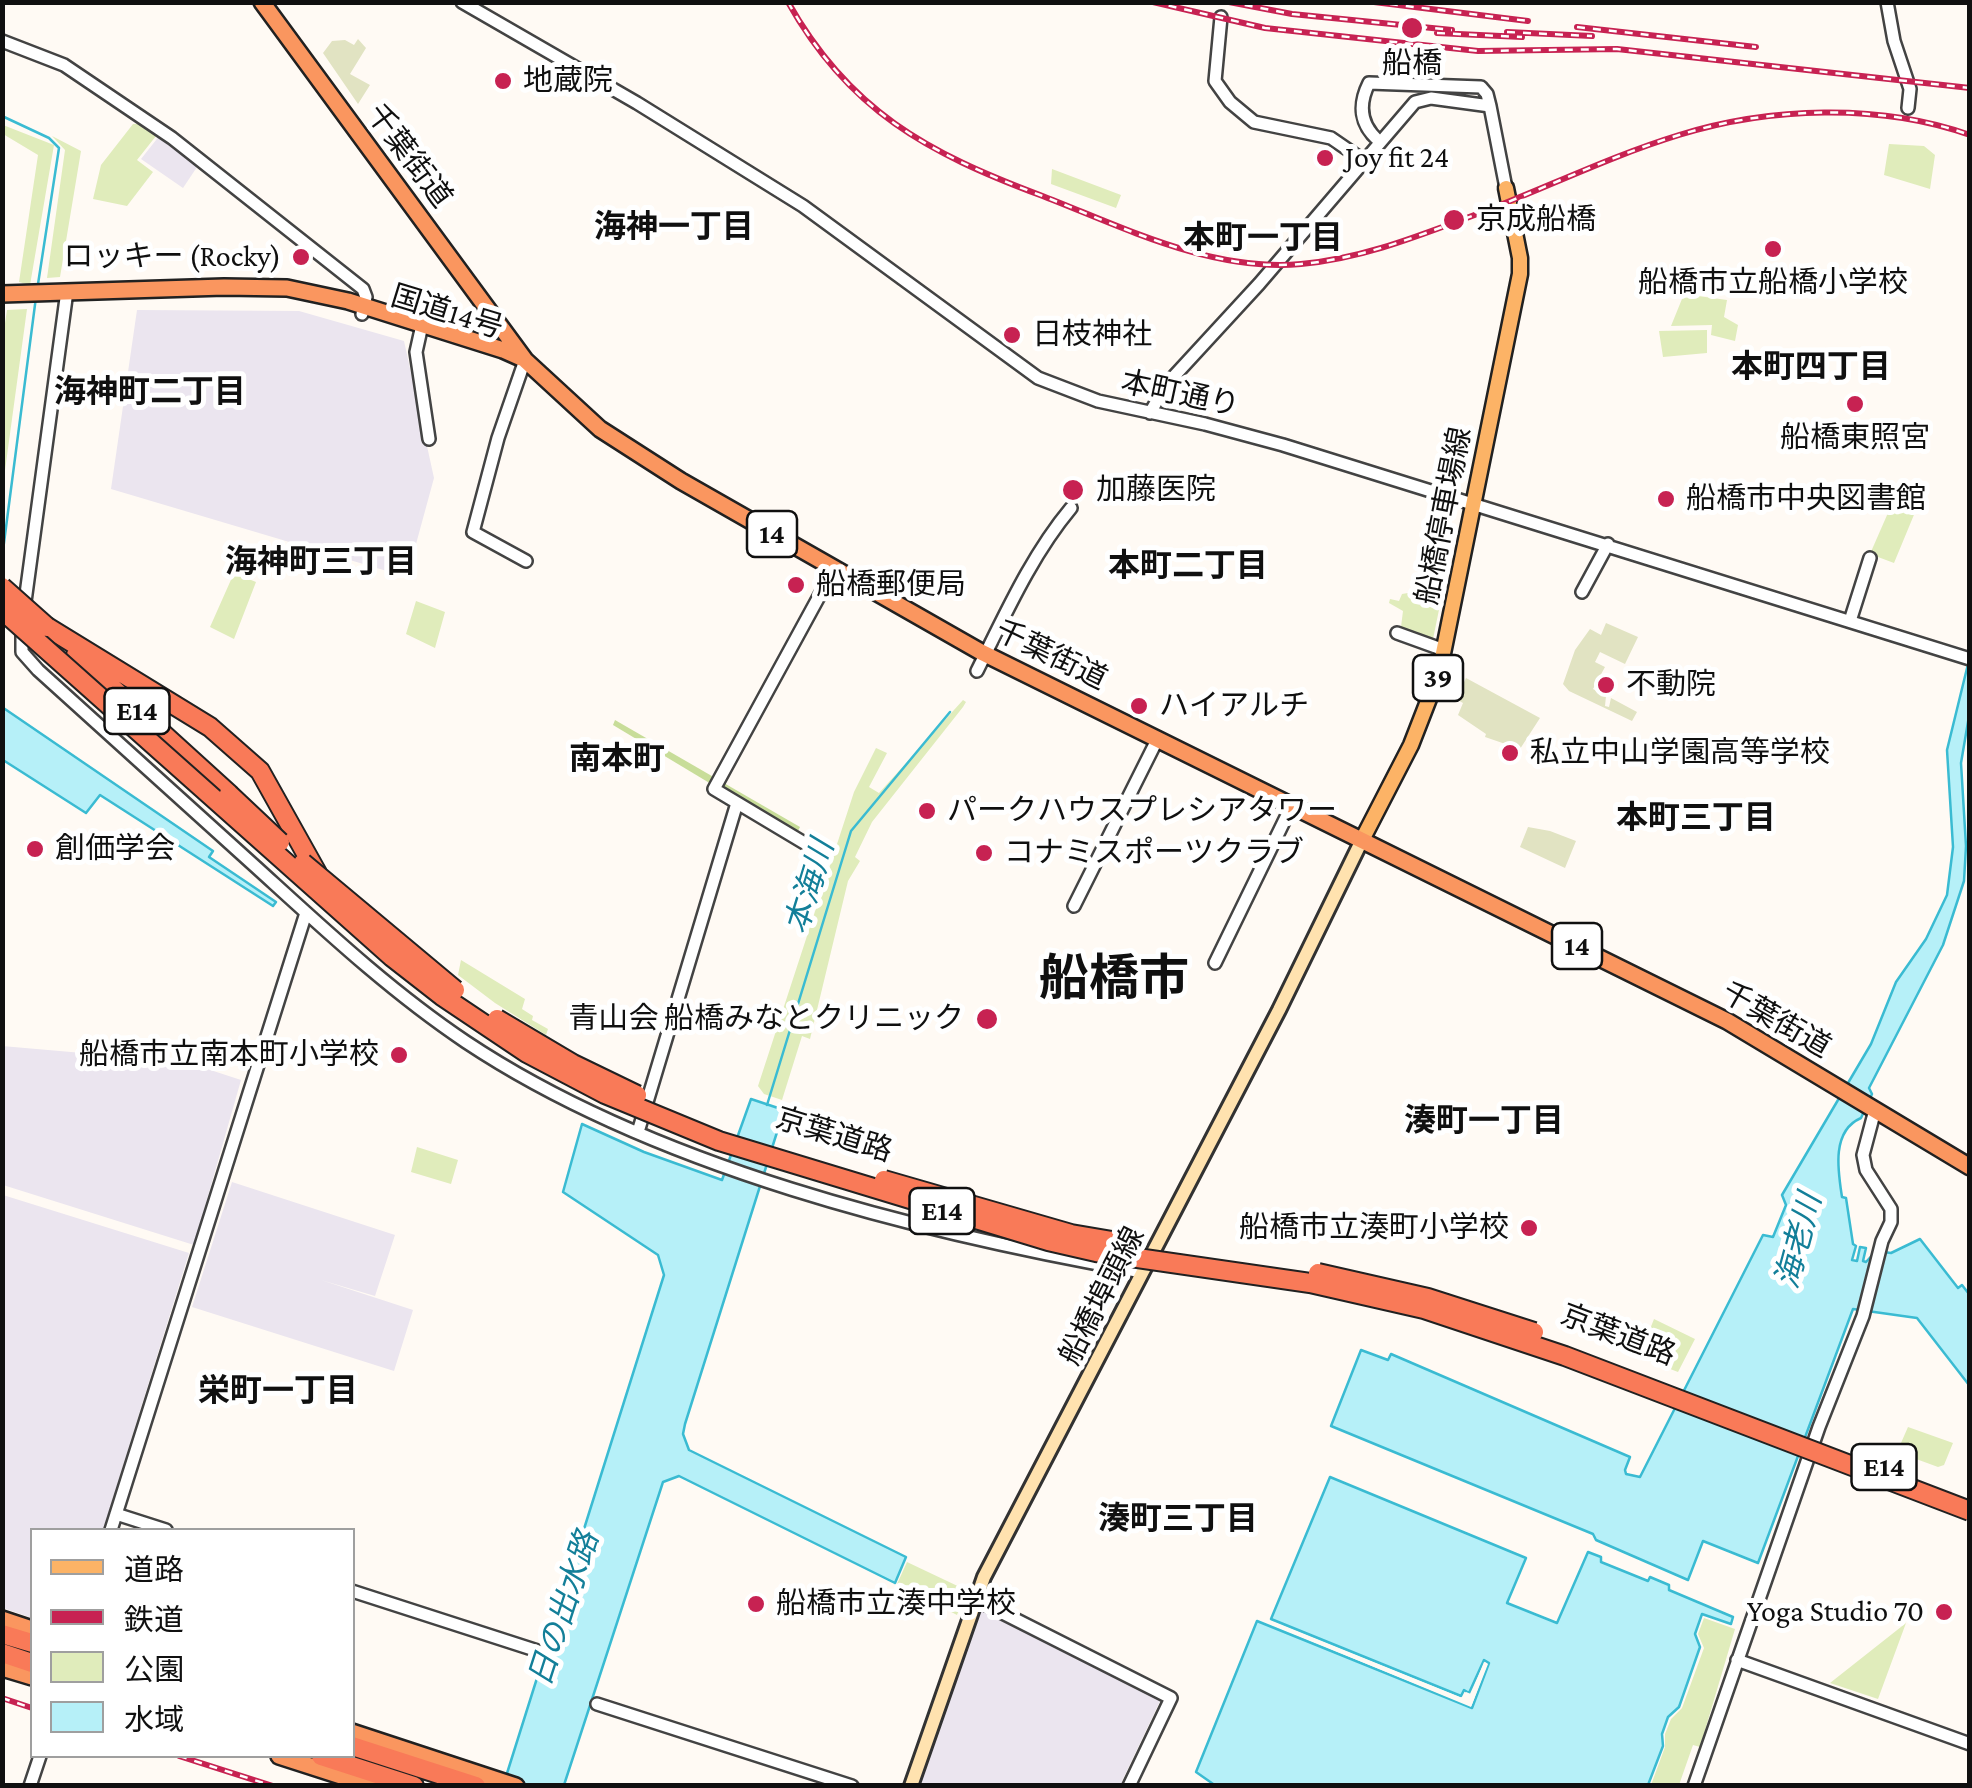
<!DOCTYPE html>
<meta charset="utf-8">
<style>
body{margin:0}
#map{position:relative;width:1972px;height:1788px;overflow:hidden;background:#fffaf4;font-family:"Crimson Pro","Noto Sans JP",serif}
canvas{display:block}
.frame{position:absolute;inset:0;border:5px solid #101010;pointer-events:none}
.legend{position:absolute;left:30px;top:1528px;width:325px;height:230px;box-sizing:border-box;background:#fff;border:2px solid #9f9f9f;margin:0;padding:12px 18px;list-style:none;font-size:30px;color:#101010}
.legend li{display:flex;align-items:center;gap:20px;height:50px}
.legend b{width:50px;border:2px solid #9f9f9f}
</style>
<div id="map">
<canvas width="1972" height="1788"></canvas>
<div class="frame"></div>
<ul class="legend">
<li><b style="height:12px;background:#fcb366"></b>道路</li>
<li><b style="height:12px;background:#c72252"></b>鉄道</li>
<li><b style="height:28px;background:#e0ecbb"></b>公園</li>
<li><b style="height:28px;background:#b6f0f8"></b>水域</li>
</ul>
</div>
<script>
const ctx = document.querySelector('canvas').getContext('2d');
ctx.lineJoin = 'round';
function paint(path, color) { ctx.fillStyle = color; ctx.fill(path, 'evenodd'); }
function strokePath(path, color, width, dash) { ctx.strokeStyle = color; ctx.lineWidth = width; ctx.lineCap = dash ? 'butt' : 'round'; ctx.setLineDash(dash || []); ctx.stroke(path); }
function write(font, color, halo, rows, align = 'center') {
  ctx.font = font + ' "Crimson Pro","Noto Sans JP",serif'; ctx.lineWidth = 10; ctx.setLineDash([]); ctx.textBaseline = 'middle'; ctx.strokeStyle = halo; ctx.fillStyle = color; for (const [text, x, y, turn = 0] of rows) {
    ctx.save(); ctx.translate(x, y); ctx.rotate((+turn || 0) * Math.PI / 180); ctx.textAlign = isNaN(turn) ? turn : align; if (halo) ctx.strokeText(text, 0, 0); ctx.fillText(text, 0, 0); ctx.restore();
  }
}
paint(new Path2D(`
 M160,135L199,164L183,188L141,159Z
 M137,310L299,311L404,341L434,478L407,577L111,489Z
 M2,1046L186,1062L241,1080L194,1245L3,1185Z
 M232,1182L395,1235L375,1296L321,1280L413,1310L394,1371L192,1307Z
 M3,1195L189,1253L103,1530H32V1618L3,1608Z
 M979,1609L1161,1699L1122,1781V1785L919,1786Z`), '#ebe5ef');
paint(new Path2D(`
 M133,124H138L156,136L137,160L153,172L127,206L93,199L101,165Z
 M3,125L54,145L30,285L19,282L38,155L3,134Z
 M52,136L81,151L60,277L47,278L65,150Z
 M1889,144L1924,146L1935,155L1930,189L1884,175Z
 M1052,169L1121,195L1116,208L1051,184Z
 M1684,294L1727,300L1724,317L1738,325L1735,341L1711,335L1712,325L1671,326Z
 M27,309L3,485L2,343L7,310Z
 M1707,330V353L1663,357L1659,331Z
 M1885,489L1923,493L1894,563L1870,554L1891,506L1882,503Z
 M234,573L256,582L234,639L210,627Z
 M1408,593L1441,600L1433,639L1401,627L1403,611L1389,603L1390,599L1399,601L1402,594Z
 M416,601L445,612L435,648L406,634Z
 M963,700L966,702L963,707L872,822L855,857L860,861L848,881L810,1039L802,1036L782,1100L764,1094L758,1086L854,792L876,748L887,753L869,787L879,793Z
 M461,960L525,999L522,1009L533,1016L532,1020L548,1029L546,1035L495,1003L458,975Z
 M417,1147L458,1160L451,1184L411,1172Z
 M1654,1319L1695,1339L1678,1372L1639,1357Z
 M1908,1427L1953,1443L1944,1465L1938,1467L1897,1452Z
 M907,1562L966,1590L957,1615L897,1584Z
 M1704,1618L1735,1629L1700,1747L1693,1745L1679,1785H1651L1665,1747V1734L1671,1719L1682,1708L1704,1648L1698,1634Z
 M1906,1623L1878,1699L1830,1683Z`), '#e0ecbb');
paint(new Path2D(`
 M615,720L800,827L796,835L613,725Z`), '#c8dd99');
paint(new Path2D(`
 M358,39L366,48L350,74L370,85L358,104L323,53L332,41L345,40L354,45Z
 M1606,623L1638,637L1625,664L1600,652L1595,662L1605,667L1593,689L1606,696L1605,706L1609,707L1611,698L1637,712L1632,721L1569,691L1563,684L1575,650L1590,629L1601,635Z
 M1466,678L1540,718L1520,749L1485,737L1486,734L1458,715L1463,703L1456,699Z
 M1528,827L1550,831L1576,841L1565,868L1520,847Z`), '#e1e3c2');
const water = new Path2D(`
 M1969,660V716L1961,763L1966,846L1964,881L1943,945L1869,1088L1872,1094L1861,1118C1831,1131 1838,1171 1842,1197L1846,1198L1853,1244L1856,1246L1852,1260L1857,1261L1860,1247L1866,1248L1863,1261L1866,1262L1876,1251L1891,1253L1920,1239L1958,1288L1962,1285L1969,1294V1385L1917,1318L1853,1309L1758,1563L1703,1541L1688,1580L1596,1540L1593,1534L1331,1426L1361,1350L1388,1360L1391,1354L1630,1457L1625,1470L1626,1474L1640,1477L1763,1235L1773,1237L1786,1205L1782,1195L1871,1044L1896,982L1926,939L1947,895L1953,847L1947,750Z
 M2,707L213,851L209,857L276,902L273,906L100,795L86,813L3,760Z
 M751,1099L784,1110L685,1424L683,1434L689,1450L906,1557L895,1583L679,1476L663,1482L564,1785L503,1786L664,1275L658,1255L563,1192L582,1124L644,1152L722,1180Z
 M1330,1477L1526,1558L1507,1603L1557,1623L1588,1552L1601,1557V1562L1648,1581L1650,1577L1669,1585V1590L1733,1617L1731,1624L1702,1614L1695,1634L1700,1647L1679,1707L1668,1717L1662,1734L1663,1746L1648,1785L1216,1786L1196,1772L1257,1621L1472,1708L1489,1663L1484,1660L1469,1693L1464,1690L1461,1696L1271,1619Z`);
paint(water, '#b6f0f8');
strokePath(water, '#3abbd2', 2.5);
paint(new Path2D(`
 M1271,1621L1462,1698L1466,1692L1471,1694L1484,1662L1488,1664L1471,1707L1270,1624Z`), '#fffaf4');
strokePath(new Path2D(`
 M2,116L49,138L59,148L38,284
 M2,558L36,297
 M767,1105L851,831L950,712`), '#3abbd2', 2.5);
const tertiary = new Path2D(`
 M462,2L637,103L803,206L1038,378L1098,401L1205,424L1283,445L1970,659
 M1887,2L1894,41L1910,89L1908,108
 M1221,17L1215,81L1230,102L1254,122L1331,138L1363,160
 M2,41L64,65L172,138L363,289L366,297L362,314
 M1379,141C1360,125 1358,105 1369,83L1481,87L1487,94L1490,106L1506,188
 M422,325L416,352L429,439
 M525,360L498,438L473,532L526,561
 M1150,413L1166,385L1259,284L1415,102L1431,98L1490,106
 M1582,592L1608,544
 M24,609L67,291
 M1850,621L1870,558
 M22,627V652L38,670C111,736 184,802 257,868C324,929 390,991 466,1042C654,1167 921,1233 1142,1272
 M1397,633L1444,650
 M977,671C1005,615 1031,556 1071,508
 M821,853L714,789L834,569
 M1074,906L1158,738
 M1215,963L1292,805
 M638,1132L737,803
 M116,1514L166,1530
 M111,1530L306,913
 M352,1591L541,1652
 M975,1599L1171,1698L1129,1786
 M1737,1660L1970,1744
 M597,1704L852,1786
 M30,1786L40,1756
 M1694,1786L1819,1427L1863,1316L1882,1241L1891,1222V1209L1866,1170L1863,1155L1875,1110`);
const secondary = new Path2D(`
 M911,1786L984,1577L1279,1010L1362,840`);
const primary = new Path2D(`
 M1362,840L1411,745L1439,673L1520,274V258L1506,188`);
const trunk = new Path2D(`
 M262,2L525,360L600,429L681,481L981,652L1727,1021L1970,1167
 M2,294L224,287L287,288L348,301L503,350L521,358
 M2,1619L32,1629
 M2,1668L32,1677
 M352,1732L516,1786
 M279,1756L372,1786`);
const motorway = new Path2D(`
 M47,627L210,727L260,771L317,873
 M76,655L229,794
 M2,1634L32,1643
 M2,1653L32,1663
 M352,1746L476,1786
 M321,1756L414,1786`);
strokePath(tertiary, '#434343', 16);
strokePath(secondary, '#323232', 18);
strokePath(primary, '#212121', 19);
strokePath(trunk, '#212121', 20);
strokePath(motorway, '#212121', 22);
strokePath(tertiary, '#fff', 11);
strokePath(secondary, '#ffe2af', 12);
strokePath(primary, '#fcb366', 14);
strokePath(trunk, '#fa965f', 15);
strokePath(motorway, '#f97a58', 18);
const rail = new Path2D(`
 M788,2C849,111 928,153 1040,195C1123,227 1210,272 1301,264C1357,259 1408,240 1461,220C1534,194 1604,158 1679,135C1769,107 1880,103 1970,135
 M1153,2L1265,28L1478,51L1617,49L1970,88
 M1229,2L1292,14L1452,30
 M1374,2L1528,21
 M1577,27L1756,47
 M1507,32L1592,36
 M1437,33L1522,37
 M2,1698L32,1708
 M179,1756L273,1786`);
strokePath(rail, '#c72252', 6);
strokePath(rail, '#fff', 2.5, [8]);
const motorwayBridge = new Path2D(`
 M2,587L47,627
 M2,610L392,957L442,996L527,1053L605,1094L719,1141L1048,1241L1096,1252L1310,1283L1424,1309L1565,1356L1970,1511
 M229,794L280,842
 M303,863L455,990
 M497,1019L573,1064L637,1095
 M884,1180L1071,1234L1124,1243
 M1318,1273L1428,1298L1534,1332`);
strokePath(motorwayBridge, '#212121', 22, []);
strokePath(motorwayBridge, '#f97a58', 18);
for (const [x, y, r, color] of [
 [1412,28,12,"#c72252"],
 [503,81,10,"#c72252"],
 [1325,158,10,"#c72252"],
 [1454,220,12,"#c72252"],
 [1773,249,10,"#c72252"],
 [301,257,10,"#c72252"],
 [1012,335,10,"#c72252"],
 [1855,404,10,"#c72252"],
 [1073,490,12,"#c72252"],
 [1666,499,10,"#c72252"],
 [796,585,10,"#c72252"],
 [1606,685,10,"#c72252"],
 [1139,706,10,"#c72252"],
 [1510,753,10,"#c72252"],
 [927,811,10,"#c72252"],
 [35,849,10,"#c72252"],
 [984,853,10,"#c72252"],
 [987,1019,12,"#c72252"],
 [399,1055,10,"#c72252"],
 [1529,1228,10,"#c72252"],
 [756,1604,10,"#c72252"],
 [1944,1612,10,"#c72252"]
]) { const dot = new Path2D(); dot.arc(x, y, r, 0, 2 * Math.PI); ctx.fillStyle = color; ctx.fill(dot); strokePath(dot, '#fff', 4); }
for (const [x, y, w] of [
 [772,534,50],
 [1438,678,50],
 [137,711,65],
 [1577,946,50],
 [942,1211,65],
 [1884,1467,65]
]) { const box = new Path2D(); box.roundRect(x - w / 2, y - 23, w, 46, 8); ctx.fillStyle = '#fff'; ctx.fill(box); strokePath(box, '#101010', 2.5); }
write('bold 28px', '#101010', null, [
 ["14",772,534],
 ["39",1438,678],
 ["E14",137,711],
 ["14",1577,946],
 ["E14",942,1211],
 ["E14",1884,1467]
]);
write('30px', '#101010', '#fff', [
 ["船橋",1412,64,"center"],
 ["地蔵院",523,81],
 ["Joy fit 24",1345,158],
 ["京成船橋",1476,220],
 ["ロッキー (Rocky)",281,257,"right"],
 ["船橋市立船橋小学校",1773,283,"center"],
 ["日枝神社",1032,335],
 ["船橋東照宮",1855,438,"center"],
 ["加藤医院",1096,490],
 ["船橋市中央図書館",1686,499],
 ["船橋郵便局",816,585],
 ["不動院",1626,685],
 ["ハイアルチ",1159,706],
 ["私立中山学園高等学校",1530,753],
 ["パークハウスプレシアタワー",947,811],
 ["創価学会",55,849],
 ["コナミスポーツクラブ",1004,853],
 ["青山会 船橋みなとクリニック",964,1019,"right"],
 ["船橋市立南本町小学校",379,1055,"right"],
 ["船橋市立湊町小学校",1509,1228,"right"],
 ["船橋市立湊中学校",776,1604],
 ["Yoga Studio 70",1924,1612,"right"]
], 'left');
write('30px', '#101010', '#fff', [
 ["千葉街道",409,156,53],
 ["国道14号",447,312,17],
 ["本町通り",1180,394,12],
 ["船橋停車場線",1444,516,-79],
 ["千葉街道",1051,655,26],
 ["千葉街道",1776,1020,30],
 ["京葉道路",834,1135,17],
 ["船橋埠頭線",1102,1296,-63],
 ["京葉道路",1618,1335,21]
]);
write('bold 32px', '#101010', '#fff', [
 ["海神一丁目",674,227],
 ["本町一丁目",1263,238],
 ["本町四丁目",1811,367],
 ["海神町二丁目",150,392],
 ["海神町三丁目",321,562],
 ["本町二丁目",1188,566],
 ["南本町",617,759],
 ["本町三丁目",1696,818],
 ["湊町一丁目",1484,1121],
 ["栄町一丁目",278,1391],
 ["湊町三丁目",1178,1519]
]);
write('italic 32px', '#137f99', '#fff', [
 ["本海川",810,887,-73],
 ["海老川",1799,1241,-75],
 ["日の出水路",564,1609,-72]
]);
write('bold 50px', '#101010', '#fff', [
 ["船橋市",1114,980]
]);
</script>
